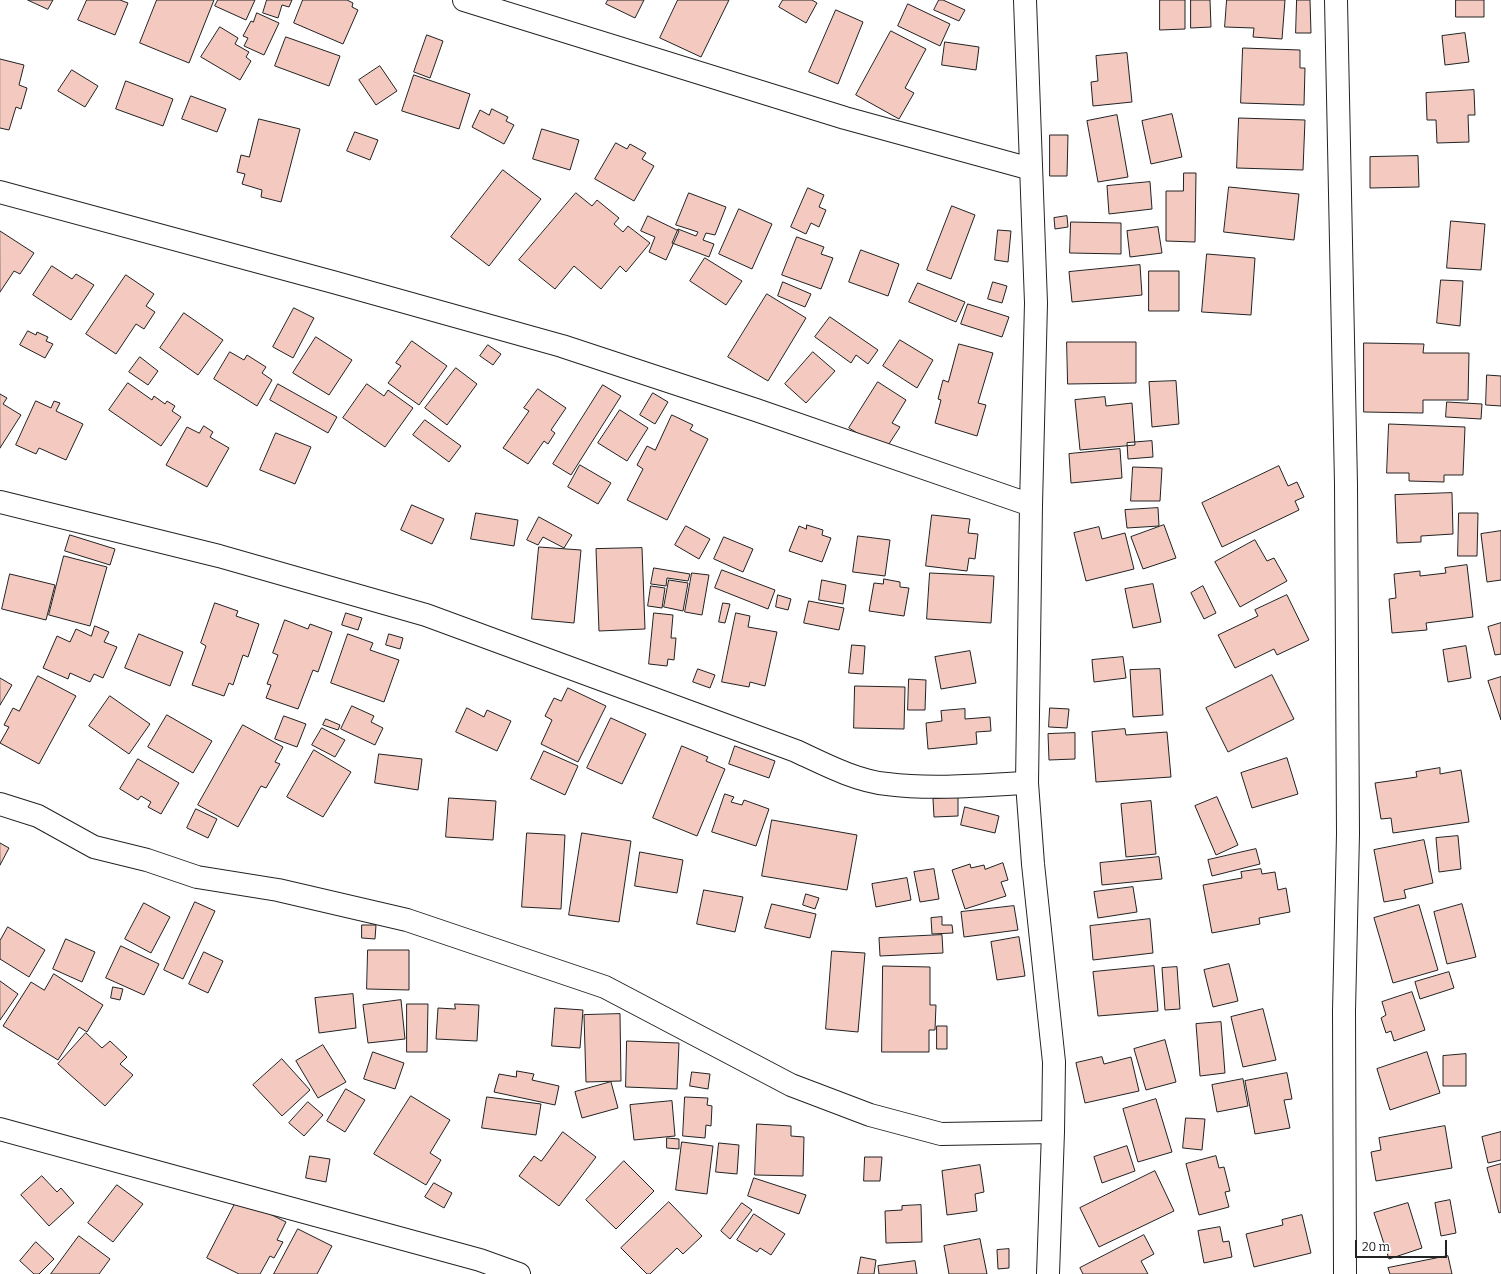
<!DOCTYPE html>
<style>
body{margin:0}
#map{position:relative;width:1501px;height:1274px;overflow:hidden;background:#fff;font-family:Bitter,serif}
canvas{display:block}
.scale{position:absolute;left:1355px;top:1240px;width:92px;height:18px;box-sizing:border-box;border:2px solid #222;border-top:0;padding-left:5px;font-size:12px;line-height:14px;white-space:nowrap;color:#222;-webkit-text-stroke:3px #fff;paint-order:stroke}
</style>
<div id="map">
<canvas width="1501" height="1274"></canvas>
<div class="scale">20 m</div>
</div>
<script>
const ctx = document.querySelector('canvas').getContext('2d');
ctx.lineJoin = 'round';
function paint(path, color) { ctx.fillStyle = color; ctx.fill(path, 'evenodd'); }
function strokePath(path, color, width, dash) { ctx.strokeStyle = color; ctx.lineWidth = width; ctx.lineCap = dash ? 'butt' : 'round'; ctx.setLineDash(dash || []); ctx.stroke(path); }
const building = new Path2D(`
 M28,0H53L48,9Z
 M87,0H120L128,3L115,35L78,20Z
 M157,0H214L189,63L140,43Z
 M218,0H255L246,20L215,6Z
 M267,0H292L289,7L282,5L278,18L263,13Z
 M303,0H347L353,3L352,7L358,10L343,44L294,23Z
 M608,0H644L635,18L606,4Z
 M678,0H729L701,57L660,38Z
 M783,0H812L817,3L806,23L779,7Z
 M939,0H943L965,10L959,21L934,10Z
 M1160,0H1185V29L1160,30Z
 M1191,0H1210L1211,27L1191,28Z
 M1227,0H1285L1282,39L1253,37L1254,28L1225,27Z
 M1297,0H1310L1311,33H1296Z
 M1456,0H1484V17H1456Z
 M908,4L950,24L940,46L898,26Z
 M836,10L863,22L838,84L809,72Z
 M257,13L279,23L264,55L244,46L248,38L243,36L251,21L253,22Z
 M220,27L238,38L235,44L249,52L246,57L251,61L240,80L201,57Z
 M891,31L926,49L905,88L914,93L899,119L856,95Z
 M1465,33L1469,62L1445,65L1442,36Z
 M427,35L443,41L430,78L414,72Z
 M286,37L340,56L329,86L275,66Z
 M945,42L979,47L976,70L942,65Z
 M1243,48L1300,50V68H1305L1304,105L1241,103Z
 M1127,53L1132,102L1093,106L1091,82L1098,81L1096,56Z
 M0,59L24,65L19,85L27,88L21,109L16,107L9,130L0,128Z
 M380,66L397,91L376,105L359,80Z
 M72,70L98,86L85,107L58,91Z
 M414,75L470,94L459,129L402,111Z
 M126,81L173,99L163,126L116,109Z
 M1474,90L1475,115H1468L1469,142L1437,143L1436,120H1427L1426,93Z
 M191,96L226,109L217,132L182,119Z
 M492,109L508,117L506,121L514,125L504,144L472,127L480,110L489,115Z
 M1172,114L1182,157L1151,164L1142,121Z
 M1117,115L1128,177L1098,182L1087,121Z
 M1239,118L1305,120L1303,170L1237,168Z
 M259,119L300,129L281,202L261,197L262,190L242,184L245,174L237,172L241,155L249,157Z
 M542,129L579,140L570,170L533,159Z
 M355,132L378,140L370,160L347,151Z
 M1050,135H1068L1067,176H1050Z
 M616,143L627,149L630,144L646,153L642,159L654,166L634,201L595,179Z
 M1418,156L1419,187L1370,188V157Z
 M503,170L541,199L489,266L451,237Z
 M1184,173H1196L1195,242L1166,241V191H1183Z
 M1150,182L1152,209L1109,214L1107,186Z
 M1229,187L1299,194L1294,240L1224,232Z
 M808,188L824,195L819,207L826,210L819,227L811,223L806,234L791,227Z
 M576,193L592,206L597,200L619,218L614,224L623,232L628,226L650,243L626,272L620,266L601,289L574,266L555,289L519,260Z
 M689,193L726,207L715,235L706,233L703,240L714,244L709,257L672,243L678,229L696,236L698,232L676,225Z
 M952,206L975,215L951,279L927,270Z
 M739,209L772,224L752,269L719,254Z
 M648,216L679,231L666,260L649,252L655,237L641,231Z
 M1067,216L1068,227L1055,229L1054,218Z
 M1451,221L1485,224L1481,270L1447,268Z
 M1071,222L1121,223V254L1070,253Z
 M1158,227L1162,253L1130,257L1127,231Z
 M998,230L1011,231L1008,262L995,260Z
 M0,231L34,253L20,274L14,271L0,292Z
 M797,237L824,247L821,254L833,258L821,289L782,275Z
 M861,250L899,264L888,296L849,282Z
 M1207,254L1255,258L1251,315L1202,312Z
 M705,258L742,281L726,305L690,281Z
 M1140,265L1142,295L1072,302L1069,272Z
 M52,266L72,279L76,274L94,285L71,320L33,295Z
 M1149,271H1179V311H1149Z
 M126,275L154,294L146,306L155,312L144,329L136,324L116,354L86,334Z
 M1441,280L1463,281L1460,326L1437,323Z
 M783,282L811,294L805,307L778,296Z
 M993,282L1007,286L1002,303L988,299Z
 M918,283L965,302L956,322L909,302Z
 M767,294L806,318L768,381L728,357Z
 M968,304L1009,317L1002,337L961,324Z
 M294,308L314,318L293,358L273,347Z
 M184,313L223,340L198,375L160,348Z
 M830,317L878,350L868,364L856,355L851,363L815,337Z
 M28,331L36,335L37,332L48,337L46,341L53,344L45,358L20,345Z
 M316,337L352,360L329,395L293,373Z
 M900,340L933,360L917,388L883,366Z
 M412,341L447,366L419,405L388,383L401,366L396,363Z
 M1067,342H1136V383L1068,384Z
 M1364,343L1424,344L1423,353H1469L1468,400H1423V413L1364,412Z
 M959,344L993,353L978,403L986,405L977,436L935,423L941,400L938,399L943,380L948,382Z
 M488,345L501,354L493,365L480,356Z
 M230,352L244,360L247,355L266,367L262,373L272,380L257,406L214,379Z
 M813,352L835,371L806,403L785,384Z
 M140,357L158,371L148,385L129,372Z
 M456,368L477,384L447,425L425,408Z
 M1487,375L1501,376V406L1486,405Z
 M1176,381L1179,424L1152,427L1149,382Z
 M878,382L906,400L892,423L900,427L885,450L849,428Z
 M128,383L152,400L154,396L165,404L167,401L175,406L172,411L181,417L161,446L109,410Z
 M278,384L337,417L328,433L270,400Z
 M367,384L384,396L388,390L413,408L385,447L343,418Z
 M603,385L621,396L571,475L553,464Z
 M538,389L566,408L551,430L555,433L548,444L544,441L528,464L503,448L529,411L524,408Z
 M653,393L668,402L655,424L640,415Z
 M0,394L7,398L3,404L21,415L0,448Z
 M1105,397L1106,406L1132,403L1135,445L1080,450L1075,400Z
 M36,401L51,408L54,401L60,403L56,411L83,424L66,460L39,448L36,454L16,445Z
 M1447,402L1482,404L1481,419L1446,417Z
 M620,410L648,428L627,461L598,443Z
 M672,415L693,425L690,430L708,439L667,520L627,500L643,469L637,465L647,446L655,450Z
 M425,420L461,446L449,462L413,435Z
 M1389,424L1465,427L1463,475H1444V482L1409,481V473H1387Z
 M204,426L213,432L210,437L229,448L207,487L166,465L187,427L199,433Z
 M276,433L311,447L295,484L260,470Z
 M1152,441L1153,457L1128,459L1127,443Z
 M1120,449L1122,478L1071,483L1069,454Z
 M580,465L611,483L598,504L568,487Z
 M1279,466L1288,486L1297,482L1304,497L1295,501L1299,510L1222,547L1202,503Z
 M1133,467L1162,468L1160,501H1131Z
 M1452,493L1453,534L1421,536V542L1397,543L1395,495Z
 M412,505L444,519L432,544L401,530Z
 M1158,508L1159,526L1127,528L1125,510Z
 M476,513L518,520L514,546L471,539Z
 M1459,513H1478L1477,556H1458Z
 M932,515L970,519L968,533L978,534L975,559L969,558L967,571L926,566Z
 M539,517L572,535L564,548L543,537L538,545L527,540Z
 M807,525L823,530L822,535L831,538L822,562L789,551L799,526L806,529Z
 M1164,525L1176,558L1143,569L1131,537Z
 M686,526L710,539L699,559L675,545Z
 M1099,527L1102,539L1125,533L1134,569L1086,581L1074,533Z
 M1501,531V580L1487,582L1481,534Z
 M70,535L115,549L110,565L65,551Z
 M858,536L890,540L885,576L853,572Z
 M724,537L753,549L743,572L714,559Z
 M1255,540L1267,561L1274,558L1287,581L1240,607L1215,562Z
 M539,547L581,550L574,623L532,619Z
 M642,548L645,629L599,631L596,549Z
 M64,556L107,567L90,626L49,615Z
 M1467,565L1473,617L1426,623L1427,630L1392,633L1389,599L1396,598L1394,574L1420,571V576L1446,573L1445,568Z
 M654,568L690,574L688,581L667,578L666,586L651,584Z
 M722,570L775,590L768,609L715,588Z
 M692,573L709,575L702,615L685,612Z
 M930,573L994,576L991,623L927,619Z
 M10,574L55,585L46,620L2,609Z
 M884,579L900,582V587L909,588L904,616L869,611L874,583L883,584Z
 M669,580L688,583L683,611L664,607Z
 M822,580L846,585L843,604L819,600Z
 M1153,584L1161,622L1133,628L1125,589Z
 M651,586L665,588L662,608L648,606Z
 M1203,586L1216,613L1204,619L1191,593Z
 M778,595L791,599L788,610L776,607Z
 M1287,595L1309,640L1277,655L1274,649L1235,668L1218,635L1258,616L1255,610Z
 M809,601L844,608L839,630L804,623Z
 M215,603L238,611L236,616L259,624L248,657L243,655L233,685L229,683L224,696L192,685L206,646L201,643Z
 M723,603L730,604L725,623L719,622Z
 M346,613L362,618L358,630L342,625Z
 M654,613L673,615L671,638H676L674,660L668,659L667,666L649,664Z
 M736,613L750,616L748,627L777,632L765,686L750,682L749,687L722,682Z
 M285,620L308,629L310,624L332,632L318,672L313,670L298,709L266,698L271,685L267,684L278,655L273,653Z
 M1501,623V654L1495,655L1488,627Z
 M95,626L109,632L104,642L117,647L103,678L94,674L90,682L70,673L68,679L43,668L57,636L70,642L76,629L91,636Z
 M139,634L183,652L170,686L125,668Z
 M348,634L373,643L370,650L399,660L384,702L331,683Z
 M389,634L403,638L400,649L386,645Z
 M852,645L865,646L863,674L849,673Z
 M1466,646L1471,678L1448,682L1443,650Z
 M970,651L976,683L941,689L935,657Z
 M1123,657L1126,678L1094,682L1092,660Z
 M698,669L715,675L710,688L693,682Z
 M1160,669L1163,715L1133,717L1130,670Z
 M1272,675L1294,719L1228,752L1206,708Z
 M38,676L76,696L39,764L0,743L9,727L4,725L13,708L19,711Z
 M1501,677V720L1488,681Z
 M0,678L12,685L0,705Z
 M909,679L926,680L925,710H908Z
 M855,686L905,687L904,729L854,728Z
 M568,688L606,706L578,762L541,744L552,720L545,716L554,698L561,701Z
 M110,696L150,724L129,754L89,726Z
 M352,706L374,716L371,722L383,728L375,745L341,729Z
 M467,708L484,717L487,710L511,721L497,751L456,732Z
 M1050,708L1069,709L1067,728L1049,727Z
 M965,709V719L990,717L991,731L976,732L977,744L928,749L926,723L942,721L941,711Z
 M167,715L212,741L193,773L148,747Z
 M284,716L306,724L297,747L275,739Z
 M611,718L646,734L622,784L587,768Z
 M326,719L340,725L338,730L323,725Z
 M243,725L283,747L275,762L280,764L266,788L261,786L238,827L198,805Z
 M322,728L345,740L335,757L312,745Z
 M1125,729L1126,735L1167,732L1171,777L1096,782L1092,732Z
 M1075,733V759L1049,760L1048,734Z
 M682,746L708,757L706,761L725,769L697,836L653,818Z
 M735,746L775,761L769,778L729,764Z
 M314,750L351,772L323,817L287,797Z
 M544,751L578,766L565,795L531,779Z
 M379,754L422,759L418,790L375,783Z
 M1287,758L1298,794L1252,808L1241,773Z
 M138,759L179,783L161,814L148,807L151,802L141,796L138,800L120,789Z
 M1440,768V774L1461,770L1469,822L1393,833L1391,818L1381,819L1375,783L1417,777L1416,772Z
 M725,794L734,797L731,802L742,805L744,800L769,809L756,846L712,832Z
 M958,797V816L934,817L933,799Z
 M1217,797L1238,845L1216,855L1195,806Z
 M449,798L496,801L493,840L446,837Z
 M1151,801L1156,854L1126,857L1121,804Z
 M965,807L999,816L995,833L961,825Z
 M196,809L217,819L208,838L187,828Z
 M772,820L857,835L847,890L762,876Z
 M527,833L565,835L561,909L522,907Z
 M582,833L631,841L619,922L569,915Z
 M1458,836L1461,869L1439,872L1436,838Z
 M1424,840L1433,883L1404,890L1406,898L1384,902L1374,850Z
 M0,843L9,848L0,865Z
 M1256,849L1260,864L1212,876L1208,860Z
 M640,852L683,860L677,893L635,886Z
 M1159,857L1162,879L1102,885L1100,863Z
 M1003,863L1008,880L1001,882L1006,896L965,909L952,870L970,864L971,868L984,865L985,869Z
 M934,869L939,899L920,902L914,872Z
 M1261,869L1262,874L1275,872L1278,890L1286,888L1290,912L1259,918L1260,924L1212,933L1203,885L1242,878L1241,872Z
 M907,878L911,900L876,907L872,884Z
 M1133,887L1137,912L1098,918L1094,892Z
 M704,890L743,897L735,932L697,924Z
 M806,894L819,898L815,909L803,905Z
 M195,902L215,911L183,979L164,970Z
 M144,903L170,917L151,953L125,939Z
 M772,904L816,914L810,938L765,928Z
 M1462,904L1476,957L1447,964L1434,912Z
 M1419,905L1438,970L1393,983L1374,918Z
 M1014,906L1018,930L964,937L961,912Z
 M942,917V925H952L953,933L932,934L931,918Z
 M1150,919L1153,953L1093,960L1090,926Z
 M362,925H376L375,939L362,938Z
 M8,927L45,950L29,977L0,959V941Z
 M942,935L943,953L880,956L879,938Z
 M1019,937L1025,976L997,980L991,942Z
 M66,939L95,952L82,982L53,969Z
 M121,946L159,964L144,995L106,978Z
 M368,950H409V990L367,989Z
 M832,951L865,953L858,1032L826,1029Z
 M204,952L223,961L208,993L189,984Z
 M1229,964L1238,1001L1213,1007L1204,970Z
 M883,966L930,967V1005H936L935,1030H929V1052H882Z
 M1154,966L1158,1011L1098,1016L1093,972Z
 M1177,967L1180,1009L1165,1010L1162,968Z
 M1449,972L1454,988L1420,999L1415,982Z
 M54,974L103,1005L87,1032L79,1027L58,1060L3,1026L31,982L44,990Z
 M0,981L18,994L0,1020Z
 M113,987L123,989L120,1000L111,998Z
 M1412,992L1425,1030L1394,1041L1391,1031L1386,1033L1381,1018L1386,1015L1382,1002Z
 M353,994L356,1028L319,1033L315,998Z
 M401,1000L405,1039L368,1043L363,1005Z
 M407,1004H428L427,1052H407Z
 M455,1004L479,1005L477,1041L436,1039L438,1008L455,1009Z
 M555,1008L583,1010L580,1048L552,1046Z
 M1263,1009L1276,1060L1243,1067L1231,1017Z
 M620,1014L621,1081L586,1082L584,1015Z
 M1221,1022L1225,1073L1200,1076L1196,1024Z
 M937,1026H947V1049H937Z
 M86,1033L102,1048L110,1041L127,1057L120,1064L133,1075L105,1106L58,1064Z
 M1165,1040L1176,1082L1146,1090L1134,1049Z
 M627,1041L679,1043L677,1089L626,1087Z
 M323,1045L346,1082L318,1098L296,1061Z
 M373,1052L404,1063L395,1089L364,1079Z
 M1427,1052L1440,1093L1390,1110L1377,1069Z
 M1466,1054V1086H1443V1056Z
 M1102,1057L1104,1064L1131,1057L1139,1091L1085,1103L1076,1063Z
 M282,1059L310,1090L282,1116L253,1085Z
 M517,1071L534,1074L532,1080L559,1086L555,1105L494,1092L499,1074L516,1077Z
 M692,1072L710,1074L708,1089L690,1086Z
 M1287,1073L1292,1099L1284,1100L1290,1128L1255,1134L1245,1081Z
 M1243,1079L1248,1106L1217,1112L1212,1085Z
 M611,1082L618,1108L582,1118L575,1092Z
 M346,1089L365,1100L345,1132L327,1121Z
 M411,1096L450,1120L430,1153L441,1160L426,1185L374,1154Z
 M487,1097L541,1104L536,1135L482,1128Z
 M685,1097L708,1098L707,1105L712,1106L711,1126L706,1125L705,1138L683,1136Z
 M1156,1099L1172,1152L1138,1162L1123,1109Z
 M672,1101L675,1136L634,1140L630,1105Z
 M308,1102L323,1115L304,1136L289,1123Z
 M1186,1118L1205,1119L1202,1150L1183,1148Z
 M757,1124L791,1126V1136L804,1137L803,1176L755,1175Z
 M1445,1126L1452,1168L1376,1181L1371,1152L1381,1150L1379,1138Z
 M563,1132L596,1157L559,1206L519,1176L534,1156L541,1161Z
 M1501,1132V1160L1488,1163L1482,1137Z
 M667,1138L679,1139V1149L667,1148Z
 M682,1142L713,1146L707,1194L676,1190Z
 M719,1143L739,1145L737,1174L716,1172Z
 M1127,1146L1135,1171L1102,1183L1094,1157Z
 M310,1156L330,1159L326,1182L306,1178Z
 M1216,1156L1219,1168L1224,1167L1230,1191L1225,1192L1229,1207L1199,1215L1186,1164Z
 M865,1157H882L880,1181H864Z
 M624,1161L654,1191L616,1229L586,1200Z
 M1501,1164V1212L1499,1213L1487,1168Z
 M980,1165L984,1192L975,1194L977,1211L947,1215L942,1171Z
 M1155,1171L1174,1211L1099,1247L1080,1208Z
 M42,1176L57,1192L61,1188L74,1203L49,1226L21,1195Z
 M754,1178L806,1195L799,1214L748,1196Z
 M434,1183L452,1193L444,1208L425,1197Z
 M117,1185L143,1204L113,1242L88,1223Z
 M238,1198L286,1222L277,1240L283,1242L274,1258L270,1256L260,1274H239L207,1258Z
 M1450,1200L1456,1233L1441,1236L1435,1203Z
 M669,1202L702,1236L683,1254L677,1248L650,1274H647L621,1248Z
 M742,1203L752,1210L730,1239L721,1231Z
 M1408,1203L1422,1248L1389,1259L1374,1213Z
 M921,1205L922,1242L886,1243L885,1211L902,1210V1206Z
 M754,1214L785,1234L771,1255L760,1248L757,1252L737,1240Z
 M1302,1215L1311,1253L1254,1267L1246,1234L1283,1225L1282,1220Z
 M1220,1227L1223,1242L1229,1241L1232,1257L1204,1263L1198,1231Z
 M298,1229L332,1246L317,1274H274Z
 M1144,1235L1154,1254L1141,1261L1148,1274H1083L1080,1268Z
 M79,1236L110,1259L99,1274H51Z
 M980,1239L987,1274H949L944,1246Z
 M36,1242L54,1259L39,1274H34L20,1261Z
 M1009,1249V1268L998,1269L997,1250Z
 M1448,1256L1452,1274H1390L1388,1268Z
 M861,1257L876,1260L874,1274H858Z
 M915,1261L917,1274H879L878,1266Z`);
paint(building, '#f3c9c0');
strokePath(building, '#222', 1);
const minor = new Path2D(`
 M464,0L845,118L1031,169
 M1025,0L1036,303L1031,505L1027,783L1033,864L1054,1062L1053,1132L1048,1274
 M1336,0L1346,484L1348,834L1344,1011L1345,1274
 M0,192L333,282L562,346L756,410L1031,505
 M0,502L219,556L426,615L796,751C824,764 856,781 887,784C933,790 981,785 1027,783
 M0,804L38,816L94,847L147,860L197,877L278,890L407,920L605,987L791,1085L870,1115L941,1134L1053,1132
 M0,1129L480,1260L519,1274`);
strokePath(minor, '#222', 24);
strokePath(minor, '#fff', 22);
</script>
